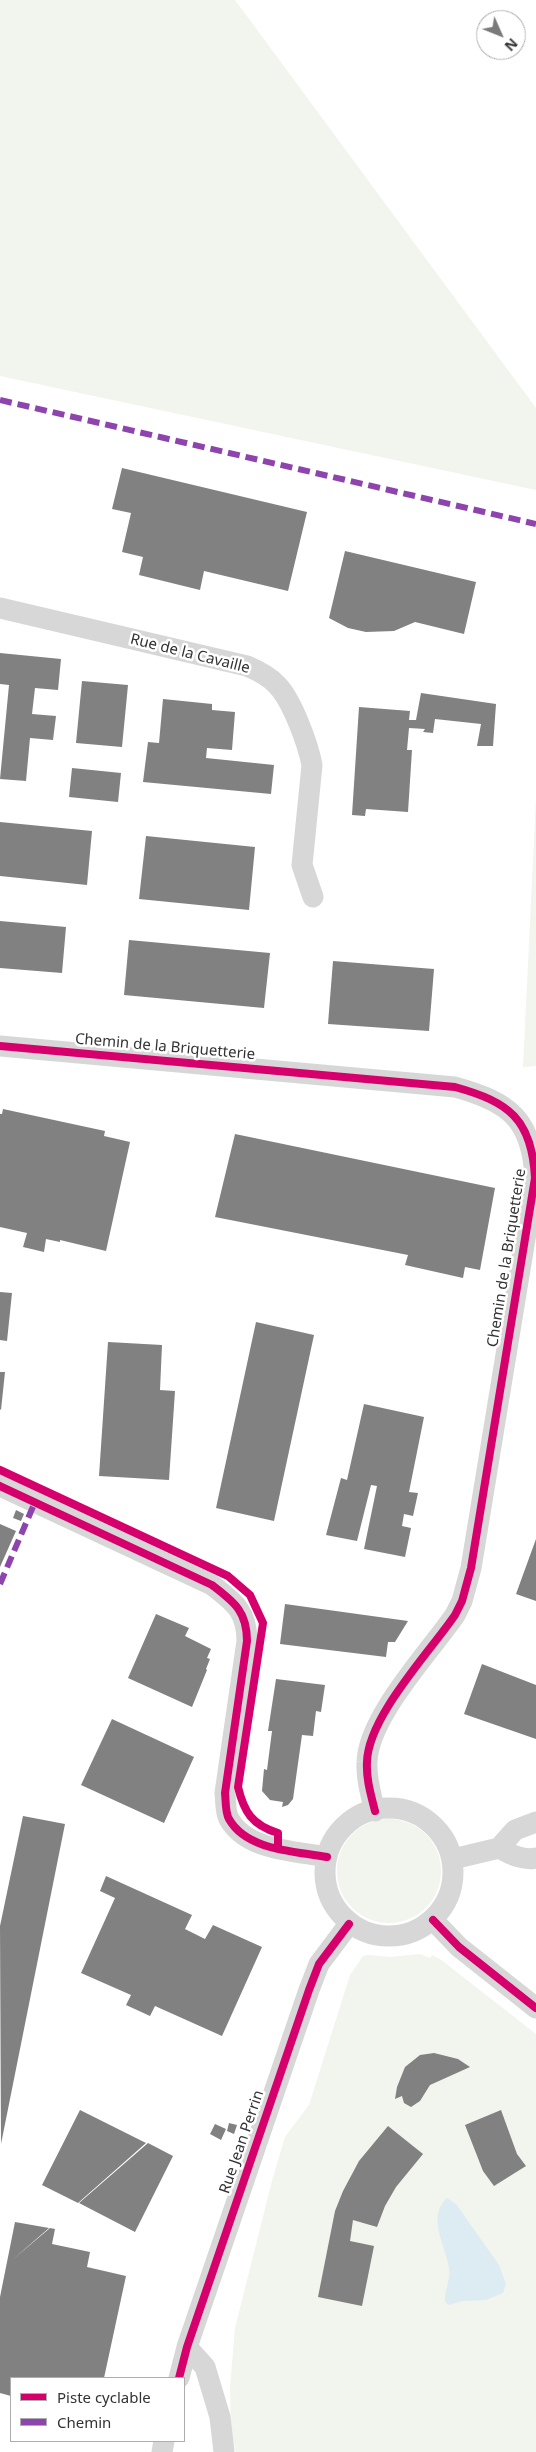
<!DOCTYPE html>
<style>
body{margin:0}
#map{position:relative;width:536px;height:2452px;overflow:hidden;background:#fff;font-family:"Noto Sans",sans-serif}
canvas{display:block}
.legend{position:absolute;left:10px;top:2377px;width:175px;height:65px;box-sizing:border-box;background:#fff;border:1px solid #adadad;margin:0;padding:6px 9px;list-style:none;font-size:15px;color:#333}
.legend li{display:flex;align-items:center;gap:10px;height:25px}
.legend b{width:25px;border:1px solid #adadad}
.north{position:absolute;left:476px;top:10px;width:50px;height:50px;box-sizing:border-box;background:#fff;border:1px solid #adadad;border-radius:50%;rotate:134deg;font-size:14px;font-weight:700;line-height:20px;text-align:center;color:#333}
.north::after{content:'';display:block;margin:auto;width:18px;height:22px;background:#7a7a7a;clip-path:polygon(50% 0,100% 100%,50% 72%,0 100%)}
</style>
<div id="map">
<canvas width="536" height="2452"></canvas>
<ul class="legend">
<li><b style="height:6px;background:#d6006c"></b>Piste cyclable</li>
<li><b style="height:6px;background:#8e44ad"></b>Chemin</li>
</ul>
<div class="north">N</div>
</div>
<script>
const ctx = document.querySelector('canvas').getContext('2d');
ctx.lineJoin = 'round';
function paint(path, color) { ctx.fillStyle = color; ctx.fill(path, 'evenodd'); }
function strokePath(path, color, width, dash) { ctx.strokeStyle = color; ctx.lineWidth = width; ctx.lineCap = dash ? 'butt' : 'round'; ctx.setLineDash(dash || []); ctx.stroke(path); }
function write(font, color, halo, rows, align = 'center') {
  ctx.font = font + ' "Noto Sans",sans-serif'; ctx.lineWidth = 5; ctx.setLineDash([]); ctx.textBaseline = 'middle'; ctx.strokeStyle = halo; ctx.fillStyle = color; for (const [text, x, y, turn = 0] of rows) {
    ctx.save(); ctx.translate(x, y); ctx.rotate((+turn || 0) * Math.PI / 180); ctx.textAlign = isNaN(turn) ? turn : align; if (halo) ctx.strokeText(text, 0, 0); ctx.fillText(text, 0, 0); ctx.restore();
  }
}
paint(new Path2D(`
 M0,0H235L536,408V490L0,376Z
 M536,798V1066L523,1067Z
 M337 1871a52 52 0 1 1 104 0a52 52 0 1 1-104 0Z
 M420,1954L430,1958L432,1955L440,1959L536,2034V2452H236L231,2432L230,2387L235,2328L272,2181L285,2137L309,2105L350,1975L363,1956L368,1955L390,1957Z`), '#f1f5ed');
paint(new Path2D(`
 M447,2198L456,2204L499,2265L506,2284L503,2293L486,2300L462,2301L449,2305L445,2302C444,2290 451,2281 449,2268C446,2245 426,2218 447,2198Z`), '#ddebf3');
paint(new Path2D(`
 M122,468L307,512L288,591L204,571L200,590L139,575L143,557L122,552L131,513L112,509Z
 M345,551L476,582L464,634L415,622L394,631L366,632L348,628L329,618Z
 M0,653L61,659L58,690L35,688L32,714L56,716L53,740L30,738L26,781L0,779L9,685L0,684Z
 M82,681L128,685L122,747L76,743Z
 M421,693L496,704L493,746H477L481,724L435,719L433,733L423,732L425,729L409,728L407,750H412L408,812L366,809L365,816L352,815L359,707L410,711L409,720H416Z
 M163,699L212,704V710L235,712L232,750L207,748L206,758L274,765L271,794L143,782L148,742L159,743Z
 M72,768L121,773L118,802L69,797Z
 M0,822L92,831L87,885L0,876Z
 M146,836L255,847L249,910L139,899Z
 M0,921L66,927L62,973L0,968Z
 M129,940L270,953L264,1008L124,995Z
 M333,961L434,969L429,1031L328,1024Z
 M3,1109L105,1131L104,1136L130,1142L106,1251L60,1240V1242L46,1239L44,1252L23,1247L27,1233L0,1227V1114H2Z
 M235,1134L495,1188L480,1270L465,1267L463,1278L405,1265L408,1255L215,1217Z
 M0,1292L12,1293L7,1341L0,1340Z
 M256,1322L314,1335L274,1521L216,1508Z
 M108,1342L162,1345L160,1390L175,1391L169,1480L99,1476Z
 M0,1372H5L1,1410L0,1409Z
 M364,1404L424,1417L409,1492L418,1493L413,1516L404,1514L402,1526L411,1528L405,1557L364,1549L377,1486L371,1485L357,1541L326,1535L341,1478L347,1480Z
 M16,1510L24,1514L21,1521L13,1518Z
 M0,1524L16,1531L0,1567Z
 M536,1539V1601L516,1594Z
 M285,1604L408,1621L395,1642H388L386,1657L280,1644Z
 M156,1614L189,1628L185,1636L211,1649L207,1658L210,1659L206,1669L207,1670L192,1707L128,1678Z
 M482,1664L536,1685V1739L464,1714Z
 M276,1679L325,1685L321,1712L316,1711L313,1736L302,1735L293,1799L288,1805L282,1807L283,1802L270,1800L262,1791L264,1769L267,1770L272,1731H268Z
 M112,1719L194,1757L164,1823L81,1785Z
 M23,1816L65,1824L1,2144L0,1926Z
 M106,1876L192,1915L185,1929L205,1939L213,1925L262,1947L222,2036L155,2006L150,2016L126,2005L131,1995L81,1973L115,1898L100,1891Z
 M434,2053L458,2059L470,2067L430,2085L420,2101L411,2107L404,2103L402,2096L395,2099L397,2087L405,2067L420,2055Z
 M80,2110L146,2143L78,2203L42,2185Z
 M501,2110L517,2154L526,2166L494,2186L483,2171L465,2125Z
 M229,2123L237,2125L234,2134L227,2131Z
 M215,2124L226,2129L221,2140L210,2134Z
 M388,2126L423,2154L396,2187L385,2206L377,2227L353,2220L350,2241L374,2246L362,2306L318,2297L335,2211L343,2191L359,2161Z
 M148,2143L173,2156L135,2232L79,2203Z
 M15,2222L49,2228L11,2261L50,2228L55,2229L52,2244L90,2252L87,2267L126,2276L104,2378H11V2396L0,2393V2297Z`), '#818181');
strokePath(new Path2D(`
 M0,608L247,666C259,671 269,676 277,685C292,700 308,744 312,765L302,865L313,897
 M0,1046L455,1087C509,1102 532,1119 535,1178L471,1568L462,1601L455,1615C429,1653 368,1717 367,1762C366,1779 371,1795 375,1811
 M0,1486L212,1585C234,1602 247,1611 247,1641L225,1793C226,1801 225,1812 229,1819C247,1851 296,1851 327,1857
 M325 1872a64 64 0 1 1 128 0a64 64 0 1 1-128 0Z
 M499,1848C510,1854 523,1861 536,1858
 M453,1859L499,1848L515,1830L536,1822
 M433,1920L459,1947L536,2008
 M187,2347L205,2367L220,2417L224,2452
 M179,2378L187,2347L309,1990L319,1964L349,1924
 M162,2452L164,2441`), '#d7d7d7', 21);
strokePath(new Path2D(`
 M0,400L536,524
 M0,1584L35,1502`), '#8e44ad', 6, [12, 6]);
strokePath(new Path2D(`
 M0,1046L455,1087C509,1102 532,1119 535,1178L471,1568L462,1601L455,1615C429,1653 368,1717 367,1762C366,1779 371,1795 375,1811
 M0,1470L228,1576L250,1595L263,1623L238,1787C244,1812 252,1825 278,1833V1847
 M0,1486L212,1585C234,1602 247,1611 247,1641L225,1793C226,1801 225,1812 229,1819C247,1851 296,1851 327,1857
 M433,1920L459,1947L536,2008
 M179,2378L187,2347L309,1990L319,1964L349,1924`), '#d6006c', 8);
write('15px', '#333', '#fff', [
 ["Rue de la Cavaille",190,654,14],
 ["Chemin de la Briquetterie",165,1047,5],
 ["Chemin de la Briquetterie",507,1258,-81],
 ["Rue Jean Perrin",242,2142,-71]
]);
</script>
